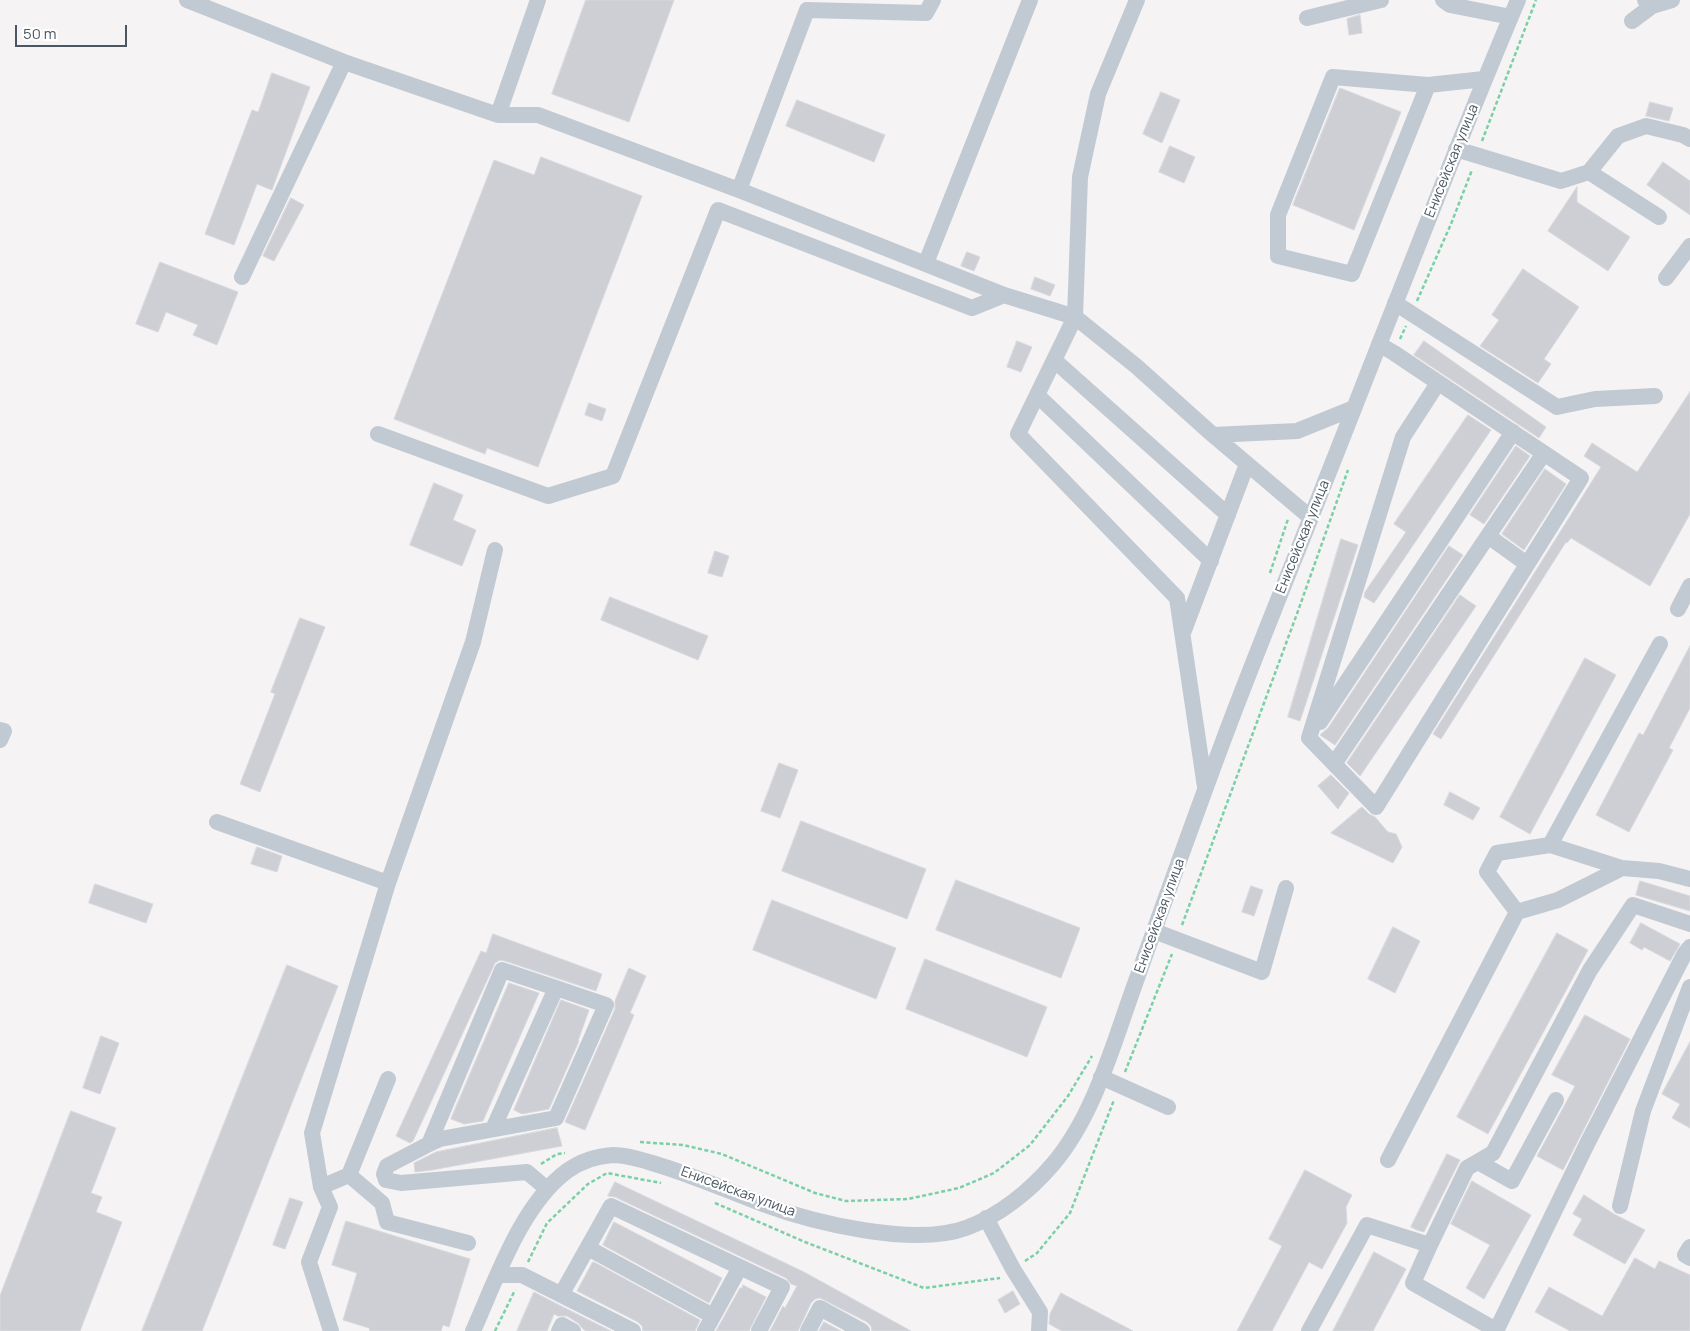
<!DOCTYPE html>
<meta charset="utf-8">
<style>
body{margin:0}
#map{position:relative;width:1690px;height:1331px;overflow:hidden;background:#f5f3f3;font-family:Manrope,sans-serif}
canvas{display:block}
.scale{position:absolute;left:15px;top:25px;width:112px;height:22px;box-sizing:border-box;border:2px solid #4a5661;border-top:0;padding-left:6px;font-size:15px;line-height:18px;white-space:nowrap;color:#4a5661;-webkit-text-stroke:4px #fff;paint-order:stroke}
</style>
<div id="map">
<canvas width="1690" height="1331"></canvas>
<div class="scale">50 m</div>
</div>
<script>
const ctx = document.querySelector('canvas').getContext('2d');
ctx.lineJoin = 'round';
function paint(path, color) { ctx.fillStyle = color; ctx.fill(path, 'evenodd'); }
function strokePath(path, color, width, dash) { ctx.strokeStyle = color; ctx.lineWidth = width; ctx.lineCap = dash ? 'butt' : 'round'; ctx.setLineDash(dash || []); ctx.stroke(path); }
function write(font, color, halo, rows, align = 'center') {
  ctx.font = font + ' Manrope,sans-serif'; ctx.lineWidth = 4.5; ctx.setLineDash([]); ctx.textBaseline = 'middle'; ctx.strokeStyle = halo; ctx.fillStyle = color; for (const [text, x, y, turn = 0] of rows) {
    ctx.save(); ctx.translate(x, y); ctx.rotate((+turn || 0) * Math.PI / 180); ctx.textAlign = isNaN(turn) ? turn : align; if (halo) ctx.strokeText(text, 0, 0); ctx.fillText(text, 0, 0); ctx.restore();
  }
}
const building = new Path2D(`
 M586,0H674L629,122L552,94Z
 M1360,15L1362,33L1349,35L1347,19Z
 M272,73L310,87L272,190L257,184L234,245L205,234L252,110L258,112Z
 M1340,88L1401,112L1354,230L1293,205Z
 M1161,92L1180,100L1162,143L1143,134Z
 M797,100L885,135L874,162L786,126Z
 M1650,102L1673,108L1669,121L1646,116Z
 M1170,146L1195,157L1184,183L1159,172Z
 M541,157L642,196L538,467L487,448L485,454L394,419L494,160L534,175Z
 M1663,162L1690,181V215L1647,185Z
 M1577,187V202L1630,237L1608,271L1548,231Z
 M291,198L304,205L274,261L263,256Z
 M967,252L980,257L974,271L961,266Z
 M160,262L238,292L217,345L193,335L198,325L166,312L158,332L136,324Z
 M1523,269L1579,307L1544,359L1551,364L1538,383L1480,346L1499,320L1492,315Z
 M1035,277L1055,285L1050,296L1031,289Z
 M1017,341L1032,347L1021,372L1007,367Z
 M1424,341L1546,427L1539,438L1414,355Z
 M1690,392V514L1650,586L1571,538L1567,543L1566,542L1441,739L1433,734L1601,467L1584,456L1592,443L1637,472Z
 M589,403L606,409L602,421L585,415Z
 M1468,415L1491,430L1374,603L1364,597L1365,592L1406,532L1394,524Z
 M1516,446L1530,456L1484,524L1470,515Z
 M1545,469L1566,484L1524,550L1502,534Z
 M434,483L463,495L453,520L476,530L462,566L410,545Z
 M1341,539L1358,545L1300,721L1288,717Z
 M1449,546L1463,555L1335,745L1320,735L1328,728Z
 M715,551L729,556L722,577L708,573Z
 M1460,595L1476,606L1360,776L1347,763Z
 M610,597L708,636L698,660L601,620Z
 M300,618L325,627L260,792L240,784L275,694L271,692Z
 M1690,646V708L1669,748L1673,750L1629,832L1596,815L1639,733L1643,735Z
 M1585,658L1616,675L1530,834L1500,817Z
 M779,763L798,770L780,818L761,811Z
 M1331,775L1349,793L1338,809L1318,786Z
 M1450,792L1480,808L1473,820L1444,805Z
 M1362,807L1369,814L1375,817L1388,832L1396,834L1402,847L1393,863L1331,833Z
 M801,821L926,869L907,919L782,871Z
 M257,847L282,856L277,872L251,864Z
 M956,880L1080,928L1061,978L936,930Z
 M1640,881L1690,896V911L1636,895Z
 M95,884L153,904L146,923L89,903Z
 M1251,886L1263,890L1254,916L1242,912Z
 M772,900L896,948L876,999L753,950Z
 M1641,923L1680,944L1670,961L1644,947L1642,950L1630,943Z
 M1393,927L1420,941L1395,993L1368,979Z
 M1557,933L1588,950L1488,1134L1457,1117Z
 M493,934L602,974L596,991L505,961L500,960L495,963L413,1141L410,1143L396,1136L481,951L486,953Z
 M925,959L1047,1007L1027,1057L906,1009Z
 M287,965L338,986L202,1331H142Z
 M629,968L646,976L630,1013L634,1015L585,1130L565,1122L615,1009V1001Z
 M509,983L539,993L483,1121L464,1124L451,1119Z
 M561,1000L589,1010L578,1041H579L549,1109L522,1114L514,1110Z
 M1585,1015L1630,1039L1563,1170L1537,1156L1575,1086L1552,1075Z
 M101,1036L119,1043L100,1094L83,1088Z
 M1690,1042V1128L1672,1118L1680,1104L1662,1094Z
 M71,1111L116,1128L91,1193L102,1197L96,1212L122,1222L80,1331H0V1296Z
 M557,1128L562,1146L432,1170L415,1172L414,1163L436,1152Z
 M1447,1154L1460,1160L1424,1232L1417,1230L1411,1227Z
 M1305,1170L1352,1195L1346,1207L1347,1223L1322,1269L1309,1262L1272,1331H1237L1282,1246L1269,1239Z
 M1472,1181L1531,1215L1484,1299L1466,1288L1490,1245L1451,1224Z
 M615,1182L804,1272L911,1331H872L871,1326L867,1322L820,1298L815,1299L811,1303L798,1331H770L783,1306L785,1308L797,1286L791,1284L786,1278L615,1197L608,1196Z
 M1584,1195L1614,1214L1645,1230L1625,1264L1573,1235L1582,1219L1573,1214Z
 M290,1198L303,1202L285,1249L273,1245Z
 M346,1221L470,1259L449,1327L443,1325L441,1331H370L369,1328L343,1320L357,1273L332,1265Z
 M614,1222L722,1278L709,1303L603,1245Z
 M1374,1252L1406,1269L1396,1288L1373,1331H1333Z
 M1635,1258L1655,1269L1659,1261L1690,1275V1331H1570L1535,1312L1549,1287L1602,1316Z
 M594,1262L700,1320L695,1331H643L642,1326L638,1322L577,1291L592,1263Z
 M743,1285L766,1297L749,1331H716L740,1288H742Z
 M1013,1291L1020,1304L1005,1313L998,1300Z
 M534,1292L557,1304L611,1331H586L583,1329L578,1323L567,1316H558L554,1314L547,1331H517Z
 M1061,1293L1133,1331H1062L1049,1324L1050,1314Z
 M824,1322L841,1331H819Z`);
paint(building, '#cdcfd5');
strokePath(building, '#d7d9de', 1);
strokePath(new Path2D(`
 M1482,141L1536,0
 M1417,301L1451,224L1472,170
 M1400,339L1406,326
 M1270,573L1288,519
 M1182,925L1298,611L1348,470
 M1125,1072L1172,954
 M640,1142L683,1145L722,1154L815,1193L846,1201L908,1199L959,1188L994,1173L1030,1145L1068,1096L1092,1056
 M541,1164L557,1154L565,1153
 M715,1203L805,1242L924,1288L1000,1278
 M1025,1261L1037,1253L1070,1213L1114,1100
 M528,1262L547,1223L588,1184L607,1173L661,1183
 M495,1331L515,1290`), '#7ad0a6', 2.5, [4, 2.5]);
strokePath(new Path2D(`
 M187,0L344,62L498,115H538L739,190L1004,295L1075,317L1136,366L1213,435L1311,518
 M1137,0L1098,94L1080,177L1075,317L1018,434L1177,598L1205,787
 M1443,0L1450,5L1511,17
 M1645,0L1652,6L1672,0
 M1307,18L1381,0
 M1632,21L1652,6
 M1428,85L1333,77L1278,215V256L1352,274L1428,85L1484,79
 M498,115L538,0
 M1456,149L1561,181L1589,172L1618,136L1646,126L1683,135L1690,139
 M1589,172L1659,217
 M739,190L807,10L926,13L933,0
 M926,263L1030,0
 M242,277L344,62
 M1666,278L1690,246
 M1395,303L1557,407L1595,399L1655,396
 M1379,344L1394,353L1581,478L1376,807L1309,738L1403,437L1438,383
 M1054,360L1228,515
 M1037,395L1211,561
 M378,434L548,496L613,476L718,210L972,308L1004,295
 M1213,435L1297,431L1354,408
 M1488,536L1527,564
 M1678,609L1690,586
 M1183,633L1247,464
 M1320,722L1513,432
 M0,730L4,731L0,740
 M1334,764L1544,453
 M217,822L388,883
 M1550,845L1660,644
 M1517,912L1558,900L1622,868
 M1154,931L1262,972L1286,888
 M1101,1077L1168,1107
 M388,1079L349,1175L382,1203L387,1222L468,1243
 M493,1129L556,988L502,970L429,1144L387,1166L384,1174L386,1180L401,1183L527,1172L547,1189
 M429,1144L440,1139L556,1118L606,1005L556,988
 M1388,1160L1517,912L1487,872L1497,853L1550,845L1622,868L1659,871L1690,879
 M1478,1162L1512,1181L1556,1100
 M321,1187L349,1175
 M1620,1206L1643,1111L1690,987
 M986,1218L1013,1269L1040,1312L1039,1331
 M1430,1245L1413,1283L1496,1330
 M1690,1247L1685,1255L1690,1258
 M588,1248L713,1316
 M498,1275H522L633,1331
 M561,1295L611,1206L782,1287L759,1331
 M331,1331L309,1262L330,1207L321,1187L312,1133L388,883L473,642L495,550
 M473,1331C496,1280 521,1205 567,1171C581,1161 596,1156 613,1155C626,1155 639,1159 652,1163C690,1174 726,1190 763,1204C814,1223 914,1247 966,1228C999,1216 1030,1191 1053,1164C1092,1118 1111,1052 1131,995C1161,911 1191,827 1222,744C1255,655 1292,566 1327,477C1390,318 1451,158 1518,0
 M559,1331L562,1325L573,1331
 M705,1331L740,1267
 M808,1331L820,1308L862,1331
 M1309,1331L1367,1225L1430,1245L1467,1168L1493,1153L1590,970L1633,905L1690,924
 M1496,1331L1587,1144L1685,953L1690,947`), '#c1cad2', 16);
write('14px', '#4a5661', '#fff', [
 ["Енисейская улица",1452,161,-68],
 ["Енисейская улица",1303,537,-68],
 ["Енисейская улица",1160,916,-70],
 ["Енисейская улица",738,1192,20]
]);
</script>
